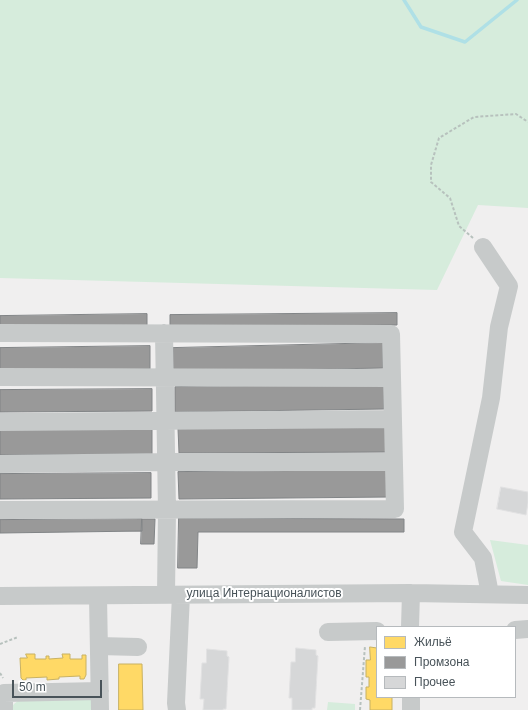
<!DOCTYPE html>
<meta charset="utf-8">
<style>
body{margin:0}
#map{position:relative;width:528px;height:710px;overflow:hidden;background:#f0efef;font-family:Arial,sans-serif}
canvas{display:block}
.legend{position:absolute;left:376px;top:626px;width:140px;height:72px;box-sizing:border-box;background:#fff;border:1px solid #b6babd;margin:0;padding:5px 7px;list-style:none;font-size:12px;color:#485359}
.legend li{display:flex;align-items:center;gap:8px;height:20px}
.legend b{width:20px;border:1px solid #b6babd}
.scale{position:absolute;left:12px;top:680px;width:90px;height:18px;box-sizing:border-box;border:2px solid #485359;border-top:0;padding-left:5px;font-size:12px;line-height:14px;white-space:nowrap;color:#485359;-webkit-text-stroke:3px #fff;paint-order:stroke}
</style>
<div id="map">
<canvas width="528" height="710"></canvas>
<ul class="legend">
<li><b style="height:11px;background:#ffd966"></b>Жильё</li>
<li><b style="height:11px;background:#999"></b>Промзона</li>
<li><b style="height:11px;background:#d6d7d8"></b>Прочее</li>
</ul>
<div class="scale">50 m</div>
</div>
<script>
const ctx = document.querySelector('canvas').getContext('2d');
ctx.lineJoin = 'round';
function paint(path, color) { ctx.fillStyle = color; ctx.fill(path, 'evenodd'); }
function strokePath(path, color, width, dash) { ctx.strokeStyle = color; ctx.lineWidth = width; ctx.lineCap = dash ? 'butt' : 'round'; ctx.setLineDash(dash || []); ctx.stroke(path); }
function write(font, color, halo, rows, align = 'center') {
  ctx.font = font + ' Arial,sans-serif'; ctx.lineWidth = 4; ctx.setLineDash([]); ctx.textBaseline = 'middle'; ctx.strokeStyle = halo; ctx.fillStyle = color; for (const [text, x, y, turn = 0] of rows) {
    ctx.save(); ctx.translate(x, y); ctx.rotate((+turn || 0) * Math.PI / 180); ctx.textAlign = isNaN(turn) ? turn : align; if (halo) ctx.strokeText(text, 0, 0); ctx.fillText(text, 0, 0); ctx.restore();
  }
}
paint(new Path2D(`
 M0,0H528V208L478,205L437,290L0,278Z
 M490,540L528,545V585L501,581Z
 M92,697V710H10L14,704L19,700Z
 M328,702L355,704V710H327Z`), '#d6ecdc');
const homes = new Path2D(`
 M370,647L377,648V697H392V710H370V700L366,699V687H369V677H366V660H370Z
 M26,654H35V659H46V656H49V659L63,658L62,654H70V659H82V655H86V675L84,679H80V676L59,677V679L47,680V677L26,678V680H23L21,678L20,658H27Z
 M119,664H142L143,710H119Z`);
paint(homes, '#ffd966');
strokePath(homes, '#c8b162', 1);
const industry = new Path2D(`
 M397,313V325L170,328V315Z
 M147,314V326L0,328V316Z
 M383,343V368L173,372V348Z
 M150,346V369L0,372V348Z
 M384,384V409L175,412V387Z
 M152,389V411L0,412V390Z
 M385,427L386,452L179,453L178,428Z
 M152,429V454L0,455V430Z
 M390,470V497L179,499L178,472Z
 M151,473V498L0,499V474Z
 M179,518L404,519V532H198L197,568H178Z
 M142,519H155L154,544H141Z
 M142,519V531L0,533V520Z`);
paint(industry, '#999');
strokePath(industry, '#818486', 1);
strokePath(new Path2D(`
 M404,0L421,27L465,42L517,0`), '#afe0e6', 3.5);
const building = new Path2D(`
 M501,487L528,492V503L526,515L497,509Z
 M296,648L316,650V655L318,656L315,708H312V710H292V698H289L291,662H295Z
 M207,649L227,651V656L229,657L226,709H223V710H203L204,699H200L202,663H206Z`);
paint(building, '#d6d7d8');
strokePath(building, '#e1e1e2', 1);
strokePath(new Path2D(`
 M473,238L459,226L450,198L431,182V165L439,138L474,117L516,114L528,122
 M0,644L18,637
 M0,673L3,678
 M360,710L365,646`), '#b7c1bd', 2, [3, 2]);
strokePath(new Path2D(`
 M483,247L509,286L499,327L491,398L463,532L483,558L490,594
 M0,333L391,334L395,509L0,510
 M164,333L167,510L166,595
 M0,377L392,378
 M0,422L393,419
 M0,464L167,462H394
 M0,596L411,593L528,595
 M98,596L100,710
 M410,627L411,593
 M515,630L528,629
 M328,632L377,631
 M99,646L138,647
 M411,697V710
 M4,710V693L100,691
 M177,710L176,703L181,595`), '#c7caca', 18);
write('12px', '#485359', '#fff', [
 ["улица Интернационалистов",264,594]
]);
</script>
